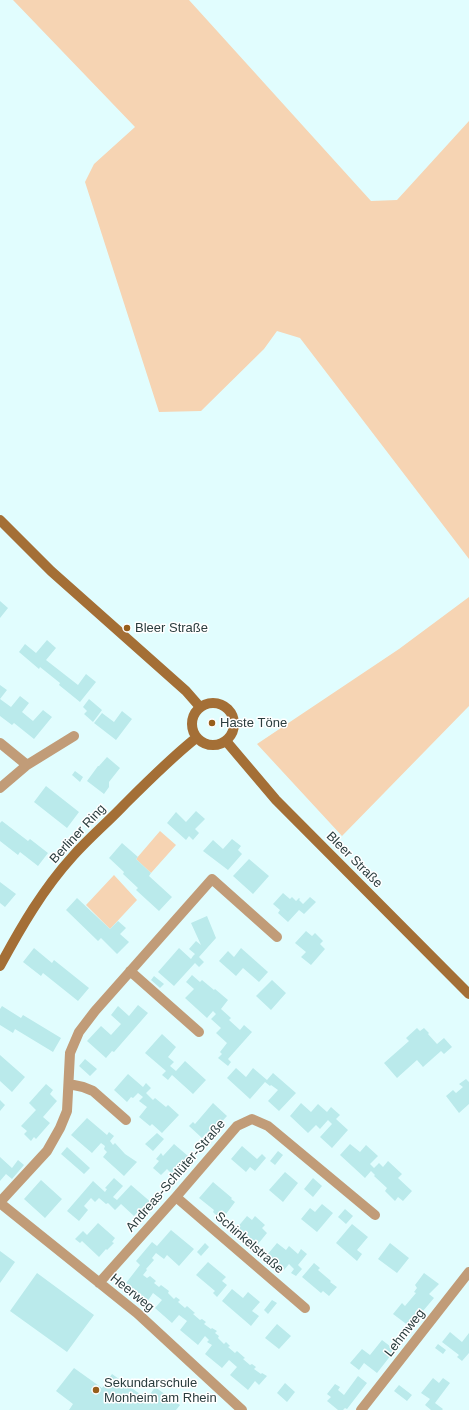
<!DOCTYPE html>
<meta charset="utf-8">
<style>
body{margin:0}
canvas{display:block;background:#e1fdfe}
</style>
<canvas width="469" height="1410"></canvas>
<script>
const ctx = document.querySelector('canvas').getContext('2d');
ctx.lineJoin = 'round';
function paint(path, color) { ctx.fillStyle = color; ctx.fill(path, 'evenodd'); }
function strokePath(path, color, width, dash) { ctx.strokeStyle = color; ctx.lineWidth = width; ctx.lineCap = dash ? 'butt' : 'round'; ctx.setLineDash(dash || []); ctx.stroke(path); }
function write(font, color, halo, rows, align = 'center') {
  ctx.font = font + ' Helvetica,sans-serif'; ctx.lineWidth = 3; ctx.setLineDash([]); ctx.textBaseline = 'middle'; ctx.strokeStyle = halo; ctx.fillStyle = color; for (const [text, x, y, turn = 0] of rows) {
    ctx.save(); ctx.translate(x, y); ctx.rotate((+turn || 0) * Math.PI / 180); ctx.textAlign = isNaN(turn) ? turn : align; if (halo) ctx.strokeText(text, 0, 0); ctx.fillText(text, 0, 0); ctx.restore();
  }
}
paint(new Path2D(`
 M13,0H189L371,201L397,200L469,121V559L300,338L277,331L264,349L201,411L159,412L85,182L94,164L135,127Z
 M469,597V706L342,836L257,744L399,649Z
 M160,831L176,845L151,873L136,859Z
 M114,875L137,900L110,929L86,905Z`), '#f6d4b3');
paint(new Path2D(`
 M0,601L8,608L0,618Z
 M47,640L56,648L46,660L78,685L86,674L96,682L80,702L59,685L60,683L40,667L39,669L19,652L25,644L36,653Z
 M0,685L7,690L0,699Z
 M20,696L29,703L22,712L33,721L43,710L52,717L34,739L14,723L12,725L0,716V699L11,707Z
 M89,699L102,710L93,722L84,714L87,711L83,707Z
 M122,711L132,719L116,740L94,723L102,713L114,722Z
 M107,757L120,768L109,782V787L104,794L87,781L98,766H99Z
 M75,771L83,777L80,782L72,775Z
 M46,786L79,812L67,828L34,802Z
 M196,811L205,819L195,829L199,833L193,840L189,836L186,840L167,823L176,812L186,822Z
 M2,821L28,841L30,839L48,853L38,866L20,852L18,855L0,841V823Z
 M232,839L241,846L238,850L242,854L228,870L203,851L213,840L223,849Z
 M122,843L138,857L136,859L151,873L149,876L172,897L159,911L136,890L138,888L123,874L124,872L109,858Z
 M249,859L269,876L253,894L233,876Z
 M0,882L16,894L5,907L0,903Z
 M283,893L290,899L292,897L296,901L299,898L300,899L299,900L303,904L310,897L316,902L304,914L299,910L288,922L278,913L280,910L273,904Z
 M77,898L110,929L118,921L126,928L120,934L129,942L117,954L101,938L98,941L66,910Z
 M207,916L216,938L199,957L204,962L199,967L195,963L174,986L158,972L179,948L191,959L193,956L195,954L189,949L196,941L201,945L191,923Z
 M306,931L312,936L315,933L323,941L320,944L325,949L311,965L301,957L306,952L295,943Z
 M34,948L52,963L54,960L89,988L78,1001L43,973L41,976L23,962Z
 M241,948L268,972L259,982L243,968L236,976L219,961L228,951L234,957Z
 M192,975L200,982L202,980L214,990L215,989L228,1000L221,1009L231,1018L229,1020L240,1030L244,1025L252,1032L228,1059L231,1062L228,1066L218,1058L222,1054L220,1052L227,1043L216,1033L221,1028L211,1019L216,1014L213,1011L207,1018L185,998L194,989L186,982Z
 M154,976L164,984L160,988L151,980Z
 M272,980L286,993L271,1010L256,996Z
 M138,1005L148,1013L114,1052L112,1051L106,1058L87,1041L101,1026L111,1035L121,1024L111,1015L118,1006L129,1016Z
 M2,1006L21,1018L23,1015L61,1038L53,1052L15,1029L13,1033L0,1025V1009Z
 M417,1028L420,1031L424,1028L429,1033L428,1034L437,1044L444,1038L452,1047L444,1054L441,1051L423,1067L417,1060L397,1078L384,1063L409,1041L406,1038Z
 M162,1034L176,1047L168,1057L174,1062L170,1066L176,1071L185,1061L206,1080L193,1094L172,1075L168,1080L162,1075L166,1071L145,1053Z
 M0,1055L25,1077L12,1092L0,1081Z
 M85,1059L97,1069L90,1076L79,1066Z
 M236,1068L246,1077L253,1068L267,1080L273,1073L296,1093L279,1111L268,1101L278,1090L271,1085L270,1086L265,1082L250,1099L227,1078Z
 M128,1074L143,1087L146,1083L151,1088L146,1093L153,1100L155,1098L166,1107L168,1105L179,1115L162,1133L152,1124L150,1126L139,1117L147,1107L139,1101L143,1097L138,1093L133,1098L131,1097L127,1102L114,1090Z
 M466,1079L469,1082V1104L459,1113L446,1096L453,1090L456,1093L463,1087L459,1084Z
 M46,1084L53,1090L50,1094L57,1101L43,1117L50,1123L36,1139L34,1137L31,1141L24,1134L27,1131L21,1126L36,1110L29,1103Z
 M0,1100L5,1105L0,1111Z
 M213,1103L227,1116L216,1128L215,1126L208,1135L206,1133L202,1138L189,1126L193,1122L195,1124Z
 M301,1103L311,1112L318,1104L327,1112L331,1107L340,1115L336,1119L348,1130L332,1148L320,1137L332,1124L328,1120L320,1129L316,1125L308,1133L290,1116Z
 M87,1118L107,1135L109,1132L114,1136L110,1141L113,1145L115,1143L125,1154L137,1162L124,1176L103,1157L107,1152L104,1149L105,1146L101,1143L92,1153L71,1135Z
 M157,1133L164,1139L153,1151L145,1144Z
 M174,1144L188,1156L172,1174L167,1169L161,1175L153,1168L159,1161L156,1159L161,1153L163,1156Z
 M350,1144L360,1152L366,1145L378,1156L370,1164L374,1168L379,1163L383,1167L388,1161L402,1174L398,1178L412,1191L403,1201L398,1197L395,1201L385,1191L387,1188L374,1176L375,1175L371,1171L365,1178L340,1155Z
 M242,1146L257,1159L262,1154L266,1158L255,1171L250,1167L246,1172L231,1159Z
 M67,1147L90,1168L84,1174L61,1154Z
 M278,1151L283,1155L275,1165L270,1161Z
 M0,1157L12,1168L18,1160L24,1165L12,1179L6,1174L0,1181Z
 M285,1172L298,1183L283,1202L269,1190Z
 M114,1178L123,1186L113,1197L117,1200L131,1185L153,1204L146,1212L141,1208L134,1216L121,1204L115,1210L108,1203L106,1204L99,1198L95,1202L91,1198L84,1206L88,1210L79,1221L67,1211L93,1181L105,1192L107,1189L105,1188Z
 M313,1178L322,1186L313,1197L304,1189Z
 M41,1180L62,1199L45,1218L24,1199Z
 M213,1182L232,1198L231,1199L235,1202L226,1214L222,1210L217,1216L213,1212L214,1210L199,1198Z
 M322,1204L333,1213L317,1232L301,1219L310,1208L315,1212Z
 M345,1209L353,1216L346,1224L338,1217Z
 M247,1216L252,1220L255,1216L265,1225L262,1228L267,1233L258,1244L253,1240L251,1242L236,1229Z
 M98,1223L115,1238L112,1242L114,1243L107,1250L106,1249L99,1257L82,1241L80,1243L75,1239L83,1231L87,1235Z
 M352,1224L368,1237L357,1250L362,1254L357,1261L336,1243Z
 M171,1230L194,1249L179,1266L167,1255L164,1259L156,1253L152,1258L154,1260L146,1269L147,1270L143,1275L147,1278L150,1276L156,1281L154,1283L159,1287L161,1285L169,1291L168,1293L174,1299L176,1297L180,1300L178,1302L185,1308L187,1306L195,1313L193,1314L200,1320L202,1319L206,1322L204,1324L211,1329L212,1328L217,1331L215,1333L219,1336L218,1338L224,1344L226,1342L230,1346L228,1347L235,1353L237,1351L245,1358L243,1359L250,1365L252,1364L256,1367L254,1369L261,1374L262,1373L267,1376L259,1385L255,1381L248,1390L230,1375L237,1367L229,1360L222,1368L205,1354L212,1345L207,1342L209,1340L205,1336L198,1345L180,1330L187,1321L179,1315L172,1323L155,1308L162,1300L153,1293L147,1302L129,1287L130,1286L126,1283L140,1265L136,1261L152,1242L157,1246Z
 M205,1243L209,1247L201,1256L197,1252Z
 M277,1243L286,1250L289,1246L298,1254L301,1249L307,1254L298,1265L302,1269L296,1276L291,1273L294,1269L289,1264L284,1270L267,1255Z
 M390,1243L409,1258L397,1273L378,1259Z
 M0,1251L15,1262L0,1283Z
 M208,1262L226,1277L222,1281L227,1285L217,1297L213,1293L215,1291L196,1275Z
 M314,1263L320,1268L318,1270L331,1281L330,1282L337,1287L329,1296L323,1291L321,1293L302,1277Z
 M37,1273L94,1315L67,1352L10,1311Z
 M424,1273L439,1284L429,1294L434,1298L423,1311L421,1310L409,1326L393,1314L402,1303L405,1306L416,1293L414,1292L417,1288L415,1285Z
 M232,1289L243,1298L248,1292L260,1302L252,1311L259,1316L251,1326L222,1301Z
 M272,1300L277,1303L268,1314L264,1310Z
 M277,1324L291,1336L279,1349L265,1338Z
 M450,1332L462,1342L469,1333V1353L462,1361L457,1357L459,1355L442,1342Z
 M382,1340L395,1350L377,1373L364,1363L359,1370L350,1363L362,1349L370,1355Z
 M438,1344L446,1350L443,1354L435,1348Z
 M74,1368L102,1388L112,1374L147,1399L155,1387L180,1405L176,1410H69L73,1404L56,1391Z
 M358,1376L367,1383L347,1409L345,1408L343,1410H338L327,1401L331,1397L327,1394L335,1384L340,1387L338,1390L344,1395Z
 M433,1378L439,1383L443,1378L450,1383L435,1403L443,1409L442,1410H431L425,1405L430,1399L421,1393Z
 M285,1383L295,1392L287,1402L277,1393Z
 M399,1385L412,1395L407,1401L394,1391Z`), '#baeaeb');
strokePath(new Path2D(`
 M0,743L27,765
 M0,788L27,765L74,736
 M130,971L199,1032
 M69,1084L83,1087L93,1091L126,1120
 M176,1197L305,1308
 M0,1202L47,1151L60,1128L67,1111L70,1053L79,1032L95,1011L212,879L277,937
 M0,1203L137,1313L242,1410
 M99,1283L176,1197L237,1126L252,1119L268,1126L375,1215
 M361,1410L469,1272`), '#c19c78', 10);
strokePath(new Path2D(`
 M0,520L51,571L186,691L200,707
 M192 724a21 21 0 1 1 42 0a21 21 0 1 1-42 0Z
 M226,741L276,800L469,994
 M0,966C21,927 43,889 73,856C89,838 108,822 125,804C148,781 171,758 196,738`), '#a46f36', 10);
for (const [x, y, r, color] of [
 [127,628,4,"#975e1b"],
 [212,723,4,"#975e1b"],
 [96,1390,4,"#975e1b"]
]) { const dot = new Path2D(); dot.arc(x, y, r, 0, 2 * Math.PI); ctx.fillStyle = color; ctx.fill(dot); strokePath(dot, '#fff', 1.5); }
write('13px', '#2a3d3e', '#fff', [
 ["Bleer Straße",135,628],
 ["Haste Töne",220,723],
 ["Sekundarschule",104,1383],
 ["Monheim am Rhein",104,1398]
], 'left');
write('13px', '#2a3d3e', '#fff', [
 ["Berliner Ring",78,834,-47],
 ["Bleer Straße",354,860,45],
 ["Andreas-Schlüter-Straße",176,1176,-49],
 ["Schinkelstraße",249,1243,41],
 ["Heerweg",132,1293,39],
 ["Lehmweg",405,1333,-52]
]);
</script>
